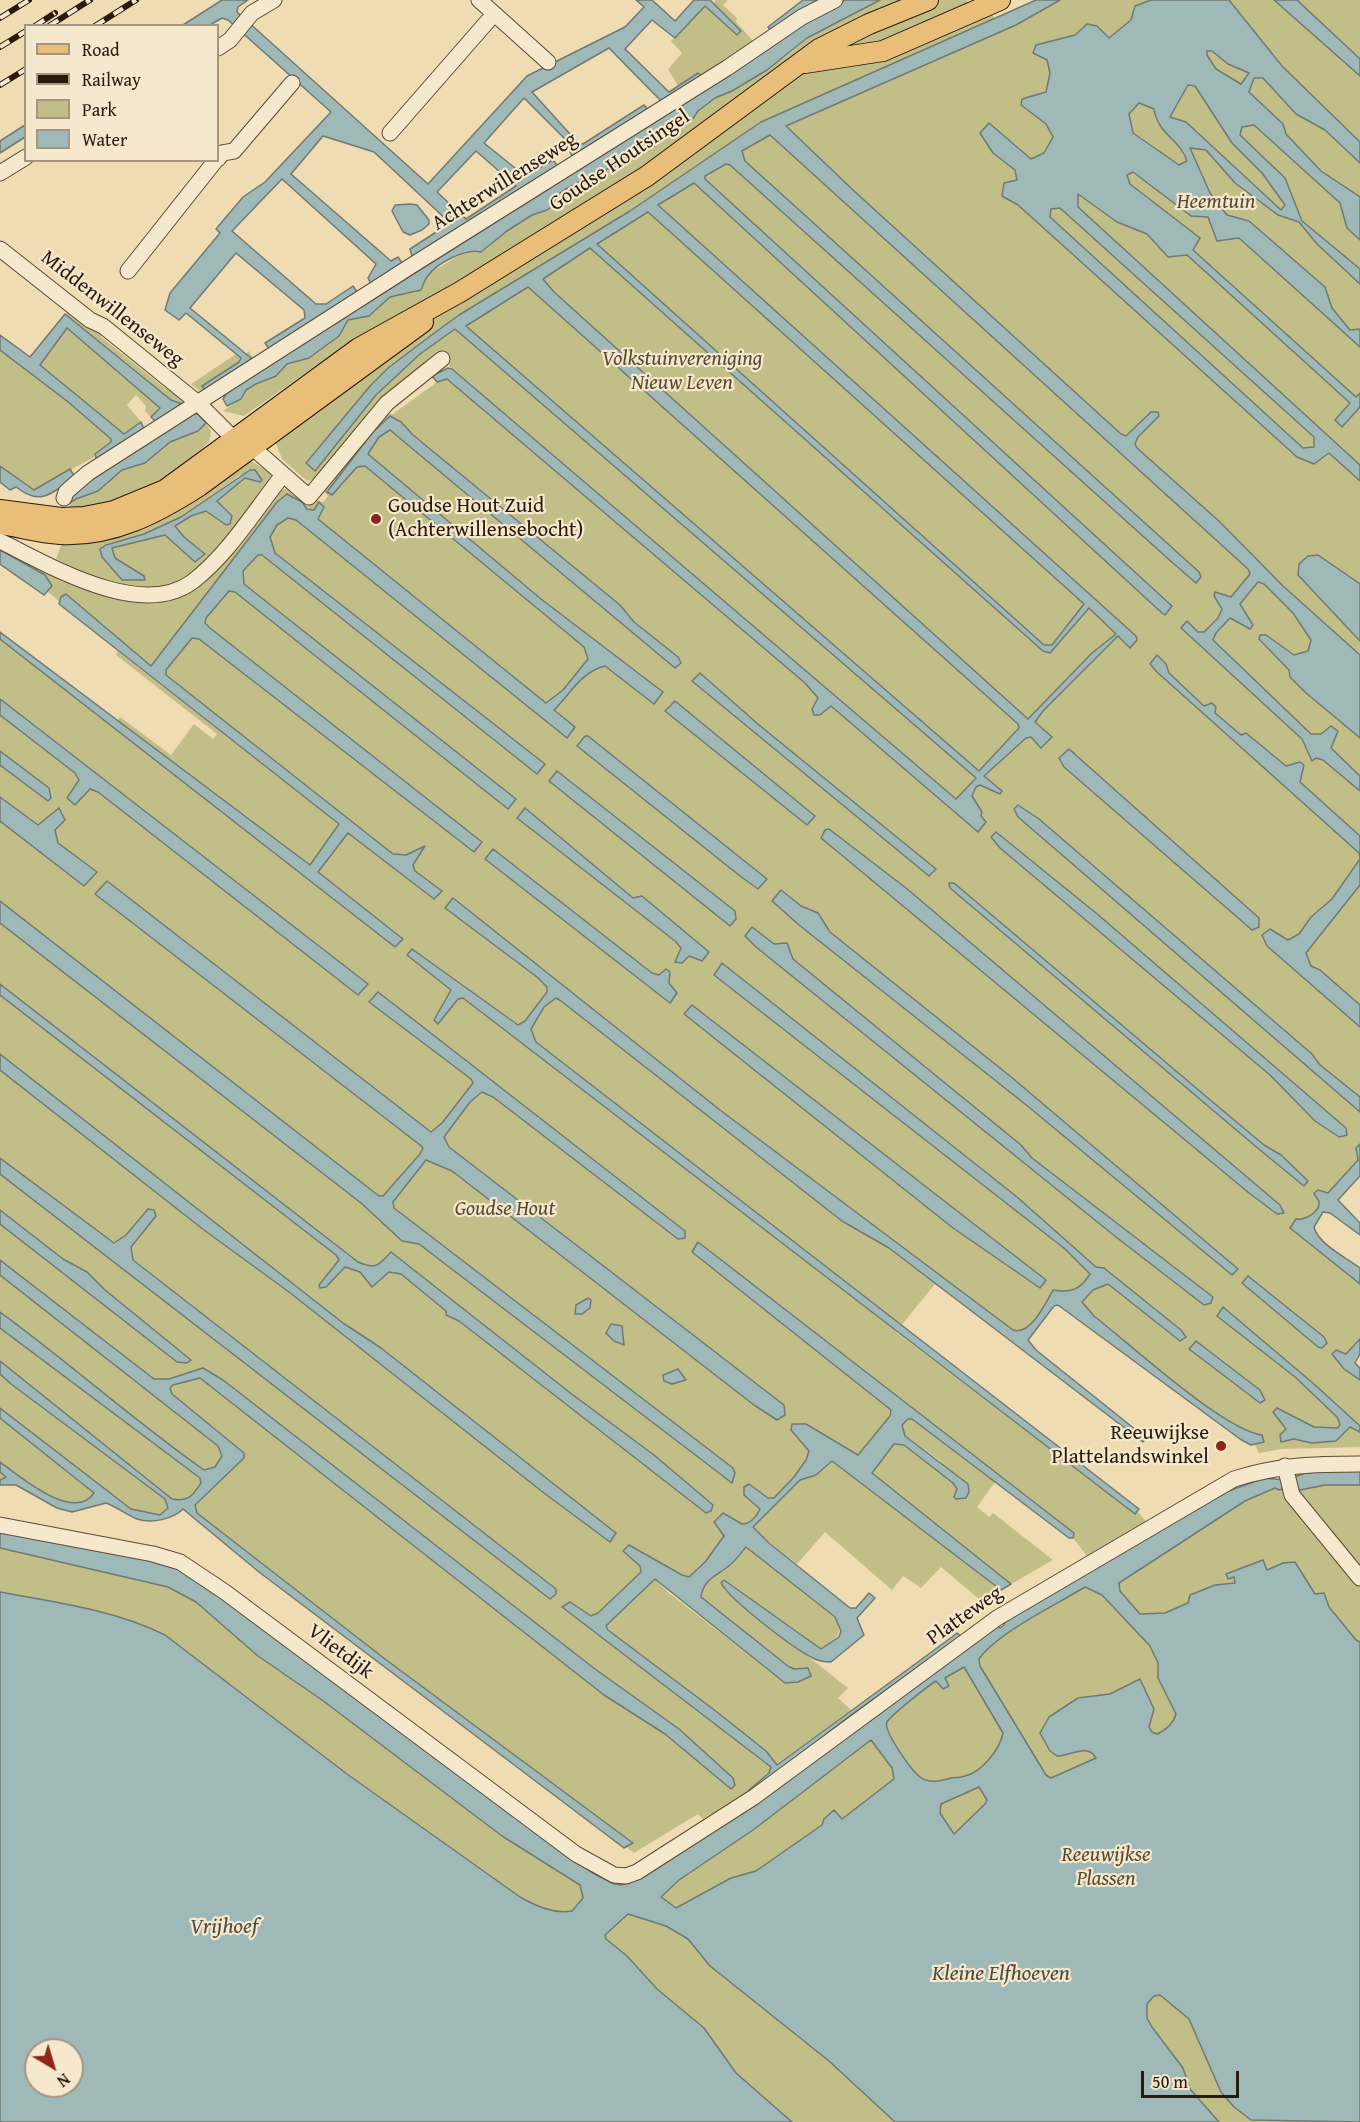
<!DOCTYPE html>
<style>
body{margin:0}
#map{position:relative;width:1360px;height:2122px;overflow:hidden;background:#f0dcb2;font-family:"Gentium Book Plus",serif}
canvas{display:block}
.legend{position:absolute;left:24px;top:24px;width:195px;height:138px;box-sizing:border-box;background:#f5e8cd;border:2px solid #a49681;margin:0;padding:8px 10px;list-style:none;font-size:18px;color:#2a1a0e}
.legend li{display:flex;align-items:center;gap:12px;height:30px}
.legend b{width:30px;border:2px solid #a49681}
.north{position:absolute;left:24px;top:2038px;width:60px;height:60px;box-sizing:border-box;background:#f5e8cd;border:2px solid #a49681;border-radius:50%;rotate:142deg;font-size:16px;font-weight:700;line-height:24px;text-align:center;color:#2a1a0e}
.north::after{content:'';display:block;margin:auto;width:21px;height:27px;background:#8f2418;clip-path:polygon(50% 0,100% 100%,50% 72%,0 100%)}
.scale{position:absolute;left:1141px;top:2071px;width:98px;height:27px;box-sizing:border-box;border:3px solid #2a1a0e;border-top:0;padding-left:8px;font-size:18px;line-height:21px;white-space:nowrap;color:#2a1a0e;-webkit-text-stroke:4px #f5e8cd;paint-order:stroke}
</style>
<div id="map">
<canvas width="1360" height="2122"></canvas>
<ul class="legend">
<li><b style="height:8px;background:#e8be79"></b>Road</li>
<li><b style="height:8px;background:#2a1a0e"></b>Railway</li>
<li><b style="height:16px;background:#c2be87"></b>Park</li>
<li><b style="height:16px;background:#9eb9b7"></b>Water</li>
</ul>
<div class="north">N</div>
<div class="scale">50 m</div>
</div>
<script>
const ctx = document.querySelector('canvas').getContext('2d');
ctx.lineJoin = 'round';
function paint(path, color) { ctx.fillStyle = color; ctx.fill(path, 'evenodd'); }
function strokePath(path, color, width, dash) { ctx.strokeStyle = color; ctx.lineWidth = width; ctx.lineCap = dash ? 'butt' : 'round'; ctx.setLineDash(dash || []); ctx.stroke(path); }
function write(font, color, halo, rows, align = 'center') {
  ctx.font = font + ' "Gentium Book Plus",serif'; ctx.lineWidth = 4.5; ctx.setLineDash([]); ctx.textBaseline = 'middle'; ctx.strokeStyle = halo; ctx.fillStyle = color; for (const [text, x, y, turn = 0] of rows) {
    ctx.save(); ctx.translate(x, y); ctx.rotate((+turn || 0) * Math.PI / 180); ctx.textAlign = isNaN(turn) ? turn : align; if (halo) ctx.strokeText(text, 0, 0); ctx.fillText(text, 0, 0); ctx.restore();
  }
}
paint(new Path2D(`
 M715,0H728L723,5L737,18L736,22L754,42L704,77L698,73L678,86L668,69L682,53L671,41L705,6L737,35L740,31L714,5Z
 M880,0H912L628,179L320,363L244,416L223,411L241,399L246,390L276,376L282,367L297,362L345,326L348,320L369,316L390,297L416,292L423,288L426,277L433,271L465,252H482L507,231L532,215L547,210L553,206L557,195L566,189L595,173L615,167L638,145L647,147L669,126L692,120L698,111L715,98L732,91L785,57L808,38Z
 M940,0H967L968,4L884,45L833,50Z
 M1046,0H1360V1167L1303,1230L1360,1278V1347L1347,1362L1360,1374V1447L1282,1449L1259,1453L1255,1445L1059,1296L1021,1343L935,1284L896,1332L1135,1514L1138,1512L1149,1525L1090,1560L1073,1538V1533L907,1412L855,1462L830,1447L688,1588L654,1571L598,1629L774,1764L766,1751L614,1635L606,1626L655,1579L669,1593L785,1683L794,1669L741,1631L701,1597C704,1578 717,1576 730,1566C736,1560 741,1553 746,1547L835,1618C846,1635 834,1639 821,1649L723,1589L848,1688L838,1698L851,1710L774,1766C759,1790 727,1805 703,1819L698,1814L634,1853L186,1506L150,1518L104,1498L69,1508L13,1479L0,1483V637L309,872L347,824L150,670L279,512L311,516L319,503L314,510C303,508 299,497 287,494L277,502L151,666L66,594L61,597L60,602L48,592L51,586L45,575L0,550V546L105,596L132,601L182,593L278,492C292,482 299,498 312,504L316,500L323,502L328,496L324,492L325,488L387,414H393L437,382L447,379L955,807L1043,711L1123,631L1092,653L1019,728L956,799L452,369L437,351L388,395L315,479L307,481L282,459L276,444L279,436L312,405L434,317L806,71L989,9L995,19L761,122L630,211L459,315L388,368L306,461L315,471C347,431 416,339 465,326L694,182L1162,613H1168L693,176L828,97Z
 M69,310L101,331V337L166,389L172,388L186,402L184,410L177,401L171,400L65,314Z
 M67,328L160,408L151,417L145,411L146,406L136,395L127,405L141,422L124,434L39,365Z
 M0,350L67,401L111,439V442L95,454L94,457L34,490L0,466Z
 M249,351L254,360L206,396L191,384L236,354L241,358L239,362L202,385L251,358L246,354Z
 M206,423L211,431L209,442C165,483 127,505 67,508L76,499L98,491L122,470L138,466L170,442L198,431Z
 M248,459L272,474L269,481C230,532 190,607 115,587C95,581 75,568 56,559L63,540ZM240,475L252,482L245,478L216,501L232,516L226,524L207,511L191,516L175,526L184,537L205,553L196,561L165,535L112,548L115,558L144,575L101,549L106,544L144,534L181,517Z
 M117,651L339,824L310,865L117,721L120,717L171,755L194,724L213,739L217,734L116,655Z
 M912,1419L995,1482L977,1507L989,1517L993,1513L1053,1560L1011,1584L872,1473L894,1444L904,1445L953,1483L957,1489L954,1497L956,1499L966,1498L939,1460L905,1436L902,1425L904,1420Z
 M832,1461L1001,1590L985,1599H979L941,1567L921,1588L903,1576L892,1590L825,1532L797,1564L756,1532L753,1527L800,1480L824,1469Z
 M1360,1479V2122H0V1539L180,1583L619,1896L665,1874L997,1634L1263,1486ZM36,2050H72V2086H36Z`), '#c2be87');
const water = new Path2D(`
 M222,0H248L238,7L237,12L428,184L527,76L625,27L644,7L636,0H652L675,21L694,0H710L741,31L737,35L705,6L675,38L652,20L625,49L669,92L698,73L704,77L661,101L609,48L532,92L579,144H583L644,105L648,110L572,156L570,152L573,147L524,98L484,143L525,176L553,160L560,169L418,257L412,256L410,249L450,223L374,152L323,136L291,174L391,261L398,257L402,263L400,268L371,284L368,278L376,264L282,179L232,231L316,304H326L353,286L357,292L270,350L265,343L305,318L304,310L236,253L190,308L251,358L249,362L207,391L202,386L239,362L241,358L186,313L179,320L165,310L170,293L220,233L216,229L243,197L265,182L331,112L228,20L222,18L210,25H183ZM476,151L516,186L466,219L437,192Z
 M803,0H820L771,31L768,27Z
 M845,0H880L807,38L767,70L732,91L715,98L698,111L692,120C674,125 661,128 655,146L638,145L615,167L595,173L566,189L557,195L553,206L547,210L532,215L507,231L481,252C466,248 436,263 427,277C424,281 423,286 421,290L390,297L369,316L348,320L339,336L309,358L287,364L276,376L256,384L246,390L241,399L227,406L223,399L226,394L255,374L678,107L806,21Z
 M1036,0H1060L1016,25L786,126L853,190L1121,434L1126,436L1151,412H1158L1159,416L1138,437L1135,444L1137,448L1220,522L1283,586L1360,655V738L1306,693L1290,677L1289,670L1259,639L1260,635H1266L1294,655L1308,651L1311,640L1293,613L1264,584L1258,582L1240,604L1253,625L1250,629L1230,618L1216,633L1213,640L1311,734H1321L1331,726L1338,731L1331,748L1360,776V791L1323,760L1316,758L1312,761L1302,739L1181,628L1187,621L1198,632H1204L1218,618L1222,609L1214,596L1215,592L1231,597L1250,574L1248,569L770,135L742,151L745,161L1199,572L1201,577L1196,583L1174,564L730,165L726,164L705,176V179L1172,606L1165,615L1162,613L694,183L658,205L1136,636L1137,640L1130,648L1118,636L1043,711L1035,722L1052,737L1041,748L1031,737L1026,738L984,776L1002,791L1000,794L980,785L976,787L972,796L982,812L981,816L986,822L978,832L831,706L820,715H814L812,709L818,698L805,683L447,379L437,382L432,376L448,368L452,369L956,799L976,778L455,329L420,354L376,395L315,471L306,463L370,386L388,368L429,337L459,315L630,211L761,122ZM648,212L1084,604L1052,645H1044L597,244ZM590,248L1043,651L1050,653L1089,608L1116,634L1092,653L1028,719L554,292L543,279ZM528,287L1018,724L1019,728L979,771L466,326Z
 M1151,0H1229L1282,66L1360,142V163L1325,130L1296,114L1263,78H1254L1249,92L1283,124L1286,134L1321,171L1360,197V240L1347,228L1340,203L1254,125L1242,127L1240,135L1285,178L1302,221L1360,269V284L1317,244L1299,222L1278,215L1235,183L1206,150L1190,148L1210,193L1227,215L1249,221L1325,287L1332,308L1350,330L1360,329V347L1239,238L1217,241L1208,217L1191,216L1133,172L1127,175L1130,184L1200,238L1193,250L1356,397L1360,393V407L1342,427L1335,420L1350,403L1187,255L1168,257L1147,234L1117,222L1078,194V207L1360,465V481L1329,453L1314,464L1297,457L1079,260L1018,205L1002,196L1004,183L1017,180L1015,170L993,153L980,133L989,123L1031,159L1044,153L1053,137L1046,124L1021,105L1022,99L1046,92L1050,73L1047,60L1033,53L1036,45L1075,35L1087,24L1097,26L1109,38L1131,20L1135,6ZM1212,51L1228,64L1249,73L1241,84L1216,69L1207,55V51ZM1188,85L1195,86L1232,143L1262,173L1285,205L1281,210L1186,122L1170,117ZM1139,103L1154,109C1158,135 1180,139 1187,161L1179,165L1133,133L1129,114ZM1060,208L1314,437V447L1303,448L1050,217L1051,209Z
 M1274,0H1297L1360,59V76Z
 M25,125V137L0,153V141Z
 M410,204L417,205L429,220V224L422,230L410,235L403,232L392,211L395,205Z
 M65,314L171,400L182,404L157,423L151,417L160,408L67,328L40,365L124,434L141,422L145,431L97,461L95,454L111,442V439L67,401L0,350V335L30,357Z
 M193,414H198L206,423L198,431L170,442L145,463L122,470L98,491L76,499L68,504L70,497L85,484Z
 M390,416L401,422L413,435L620,605L634,622L678,657L681,663L675,668L390,430L379,437L368,454L541,599L663,692L654,704L605,666C581,672 571,693 554,710L575,727L567,738L296,520L288,518L277,525L270,537L275,553L545,764L537,774L262,555H258L243,571L244,584L516,799L508,809L235,592L229,591L206,618L205,623L210,628L482,842L474,852L199,639L192,638L166,670V675L393,854L406,855L425,846L413,865L415,871L442,891L434,899L348,833L318,872L403,939L395,947L0,639V632L310,865L339,824L59,604L61,597L66,594L151,666L277,502L287,494L302,502L307,509L314,510L319,502L324,507L318,519L546,703L563,690L588,659L584,647L365,466L357,467L332,495L327,492L372,433Z
 M0,466L34,490L70,469L75,477C51,493 42,507 16,487L10,490L0,482Z
 M250,470H255L262,480L260,482L245,478L217,501L232,516L230,524L226,525L206,511L191,516L175,526L184,537L205,554L195,562L165,535L112,548L115,558L144,576L145,580H122L102,557L100,549L106,545L144,534L181,517Z
 M0,550L45,575L52,586L44,595L0,564Z
 M1318,555L1360,584V641L1298,575L1299,564L1308,556Z
 M1157,655L1166,664L1169,673L1204,706L1212,703L1216,707L1215,713L1241,735L1246,733L1286,766L1300,762L1304,765L1300,782L1360,836V858L1359,853L1157,672L1150,664Z
 M700,673L759,725L936,869L929,876L692,681Z
 M0,699L4,702L368,984L358,995L98,792L90,789L75,805L67,798L79,780L75,773L0,715Z
 M675,701L815,816L807,825L665,711Z
 M585,736H588L767,879L758,889L740,876L577,746Z
 M1069,749L1259,918V927L1252,930L1064,767L1059,758Z
 M0,751L49,788L51,798L48,801L0,765Z
 M557,771L735,911L736,919L730,926L549,781Z
 M0,797L38,825L59,808L65,820L55,830L58,843L97,872L84,886L0,821Z
 M1018,805L1039,819L1312,1054L1320,1065L1360,1097V1112L1018,817L1014,809Z
 M525,808L633,898L642,896L709,952L702,961L689,956L682,963L675,962L681,948L675,941L517,818Z
 M829,829L906,888L1280,1205L1284,1213L1277,1214L1249,1193L821,838L825,830Z
 M996,832L1096,913L1346,1128L1347,1135L1339,1137L1315,1121L1270,1075L1000,848L991,837Z
 M493,849L652,973L659,975L666,969L670,972L669,983L677,993L670,1003L485,859Z
 M1360,859V885L1306,953L1311,966L1320,970L1360,1005V1027L1267,946L1262,935L1270,929L1288,940L1299,934L1311,917L1332,899Z
 M107,881L431,1132L442,1123L473,1083L471,1079L369,1002L378,992L685,1231V1238L678,1239L493,1097L482,1092L470,1102L444,1137L449,1147L784,1405L785,1415L777,1420L754,1405L452,1171L426,1160L393,1202L394,1208L733,1468L735,1473L732,1483L419,1244L402,1241L361,1203L0,923V901L379,1196H383L420,1154L423,1148L420,1145L95,894Z
 M949,883H954L1202,1093L1264,1145L1281,1155L1308,1181L1304,1186L1260,1150L950,888Z
 M781,890L801,906L818,913L830,932L1010,1076L1238,1269L1232,1275L1025,1104L799,925L772,901Z
 M453,898L720,1110L1013,1330C1030,1336 1046,1303 1053,1290C1071,1293 1080,1290 1090,1274L1065,1249L714,975L722,963L1017,1197L1096,1267L1104,1268L1181,1330L1186,1337L1180,1341L1108,1284L1093,1290L1082,1302L1094,1316C1130,1344 1222,1429 1262,1435L1264,1442L1251,1445L1240,1439L1058,1305L1054,1306L1028,1340L1036,1350L1146,1438L1143,1442L889,1248L842,1221L561,1001L556,998L544,1007L531,1029L536,1042L1139,1509L1135,1514L463,998L458,999L438,1024L434,1020L451,990L407,955L412,949L518,1025L525,1021L547,992V987L537,977L445,908Z
 M752,927L774,944L787,943L793,959L1021,1145L1032,1158L1213,1297L1211,1303L1204,1305L1116,1237L756,947L745,936Z
 M0,984L358,1262C376,1270 379,1265 391,1252L573,1395L654,1455L713,1505L711,1511L706,1513L459,1321L446,1315V1311L401,1274L389,1272L372,1287L360,1272L345,1267L326,1287L320,1288L319,1285L339,1260L336,1255L0,995Z
 M692,1005L1046,1280L1040,1288L953,1228L684,1014Z
 M0,1054L343,1323L381,1348L616,1533L610,1542L544,1493L289,1292L204,1230L0,1070Z
 M1360,1144V1176L1338,1200L1360,1223V1235L1330,1213L1323,1212L1314,1227C1318,1244 1347,1258 1360,1268V1284L1290,1228L1296,1219C1303,1220 1320,1214 1319,1202C1318,1199 1315,1196 1314,1193L1318,1190L1328,1193L1358,1160L1356,1148Z
 M0,1158L114,1243L126,1235L148,1209L154,1210L156,1216L131,1247L133,1260L556,1589V1594L550,1599L0,1174Z
 M0,1210L63,1259L87,1272L105,1290L191,1360L187,1363L177,1362L0,1224Z
 M698,1242L1074,1533L1073,1538H1069L912,1419H908L902,1425L905,1436L968,1484L969,1492L966,1498L956,1499L954,1497L957,1489L953,1483L904,1445L894,1444L872,1473L1011,1584L1001,1590L832,1461L816,1475L800,1480L753,1527L769,1543L850,1608H856L869,1593L875,1598L857,1618L864,1635L831,1662C825,1662 818,1661 813,1658C794,1649 730,1600 721,1583L724,1580L821,1649L839,1637L841,1631L835,1617L746,1547C741,1553 736,1560 730,1565C717,1576 704,1578 701,1597L788,1666L794,1669L808,1668L811,1676L798,1682L785,1683L655,1579L613,1619L606,1626L608,1630L717,1712L766,1751L777,1765L952,1637L957,1633L961,1636L851,1715L750,1793L749,1790L769,1773L771,1767L562,1607L570,1602L591,1616L598,1613L641,1572L640,1566L623,1551L629,1545L682,1575L689,1577L705,1562L724,1536L714,1522L723,1513L742,1524C751,1524 756,1517 760,1509L744,1495V1487L749,1484L768,1498H774L794,1477L806,1460L809,1451L791,1430L792,1424H806L858,1455L890,1416L891,1410L692,1252Z
 M0,1260L154,1379H169L203,1368L223,1380L595,1669L679,1729L733,1778L735,1785L731,1789L665,1734L604,1695L200,1378L173,1385L170,1388L172,1394L244,1453V1458L195,1505L197,1513L385,1659L633,1843L624,1848L259,1572L183,1509C173,1519 152,1524 137,1519C127,1515 117,1507 106,1503L72,1512L57,1508L16,1485H0V1480L6,1477L0,1472V1462C19,1476 74,1523 94,1493L0,1418V1408L131,1509L160,1515L168,1508L165,1499L11,1384L0,1374V1361L172,1499C189,1502 192,1496 201,1483L200,1478L0,1328V1312C70,1363 133,1420 204,1470L215,1467L222,1456L218,1446L0,1275Z
 M1248,1276L1324,1337L1327,1343L1322,1348L1318,1347L1242,1283Z
 M588,1298L591,1300L590,1308L582,1314H575L576,1305Z
 M1223,1307L1314,1384L1360,1426V1432L1350,1427L1336,1441L1312,1443L1294,1439L1281,1442L1280,1435L1286,1429L1273,1412L1277,1408L1314,1427L1338,1428L1340,1424L1337,1417L1295,1377L1217,1316Z
 M611,1324L622,1326L624,1345L614,1341L606,1333Z
 M1360,1339V1354L1355,1363L1360,1368V1380L1344,1369L1332,1354L1336,1350L1346,1354Z
 M1196,1341L1260,1390L1265,1400L1260,1403L1189,1349Z
 M678,1369L686,1380L672,1384L664,1381L663,1375Z
 M1316,1470H1360V1485H1325L1300,1490L1294,1485L1279,1490L1275,1488L1245,1501L1119,1583L1120,1591L1140,1614L1165,1613L1188,1603L1190,1595L1215,1585L1235,1583L1234,1577L1228,1579L1226,1574L1263,1560L1267,1570L1283,1563L1295,1562L1315,1594L1324,1593L1329,1607L1356,1640L1360,1642V2122L1251,2120L1234,2107L1221,2092L1189,2019L1160,1995L1154,1996L1147,2004V2018L1152,2027L1183,2068L1190,2089L1219,2122H895L829,2061L710,1966L688,1939L666,1926L628,1914L605,1935L606,1939L627,1956L657,1989L704,2028L736,2073L792,2122H0V1592C55,1602 115,1610 165,1635L347,1774L520,1897C536,1906 553,1914 572,1911L583,1898L580,1885L502,1836L322,1700L258,1656L196,1602L168,1587L0,1548V1528L157,1562L190,1573L591,1872L614,1884L622,1885L645,1876L779,1788L850,1731L995,1625L1000,1628L1004,1625L1006,1618L1226,1492L1264,1478L1284,1480ZM1085,1587L1102,1595L1150,1646L1158,1663V1678L1176,1714C1173,1724 1167,1729 1157,1734L1152,1732L1149,1727L1154,1709L1140,1679L1110,1694L1078,1698L1049,1717L1040,1733L1050,1751L1057,1756C1070,1756 1088,1743 1096,1758L1051,1778L1046,1775L980,1666L979,1659C997,1633 1056,1605 1085,1587ZM964,1667L1003,1733C1000,1749 982,1772 965,1776C960,1778 956,1777 951,1778C941,1781 929,1784 920,1777C912,1771 883,1731 887,1722C890,1716 928,1686 936,1681L943,1689L949,1686L945,1678ZM871,1740L892,1768L894,1779L842,1819L834,1810L824,1819L822,1825L756,1871L731,1878L676,1908L661,1897L679,1880L753,1830ZM979,1787L987,1800L985,1804L954,1834L940,1813L941,1804ZM36,2050H72V2086H36Z`);
paint(water, '#9eb9b7');
strokePath(water, '#707973', 1.5);
const minor = new Path2D(`
 M479,0L548,62
 M218,48L230,40L252,13L274,0
 M390,133L494,14
 M218,159L222,153L234,151L292,83
 M0,173L26,157
 M0,249L90,320L103,326L198,403L234,439L252,447L309,497L387,403L442,359
 M128,271L216,160
 M64,498L66,492L88,473L411,266L727,68L802,17L835,0
 M0,541C49,565 140,620 192,582C228,555 255,510 283,475
 M1285,1466L1292,1495L1360,1578
 M0,1525L153,1554L180,1562L225,1592L576,1854L614,1875L626,1876L637,1872L754,1797L997,1618L1234,1479C1278,1465 1314,1464 1360,1464`);
const major = new Path2D(`
 M805,63L883,51L1000,0
 M0,510L61,518L84,517L114,511L165,490L359,348L460,292L647,176L819,49L869,24L928,0
 M0,524C20,527 40,533 60,534C112,537 157,513 199,486L423,322`);
strokePath(minor, '#5c4a37', 17);
strokePath(major, '#2a1a0e', 22);
strokePath(minor, '#f5e8cd', 15);
strokePath(major, '#e8be79', 20);
const rail = new Path2D(`
 M0,18L29,0
 M35,26L55,13
 M49,26L90,0
 M95,26L136,0
 M0,47L26,31
 M0,85L26,69`);
strokePath(rail, '#2a1a0e', 6);
strokePath(rail, '#f5e8cd', 4, [11]);
for (const [x, y, r, color] of [
 [376,519,6,"#8f2418"],
 [1221,1446,6,"#8f2418"]
]) { const dot = new Path2D(); dot.arc(x, y, r, 0, 2 * Math.PI); ctx.fillStyle = color; ctx.fill(dot); strokePath(dot, '#f5e8cd', 2); }
write('21px', '#2a1a0e', '#f5e8cd', [
 ["Goudse Houtsingel",620,161,-34],
 ["Achterwillenseweg",505,182,-32],
 ["Middenwillenseweg",112,309,38],
 ["Platteweg",965,1616,-35],
 ["Vlietdijk",340,1652,37]
]);
write('italic 21px', '#584b32', '#f5e8cd', [
 ["Heemtuin",1216,203],
 ["Volkstuinvereniging",682,360],
 ["Nieuw Leven",682,384],
 ["Goudse Hout",505,1210],
 ["Reeuwijkse",1106,1856],
 ["Plassen",1106,1880]
]);
write('21px', '#2a1a0e', '#f5e8cd', [
 ["Goudse Hout Zuid",388,507],
 ["(Achterwillensebocht)",388,531],
 ["Reeuwijkse",1209,1434,"right"],
 ["Plattelandswinkel",1209,1458,"right"]
], 'left');
write('italic 22px', '#4d4a41', '#f5e8cd', [
 ["Vrijhoef",224,1927],
 ["Kleine Elfhoeven",1001,1974]
]);
</script>
